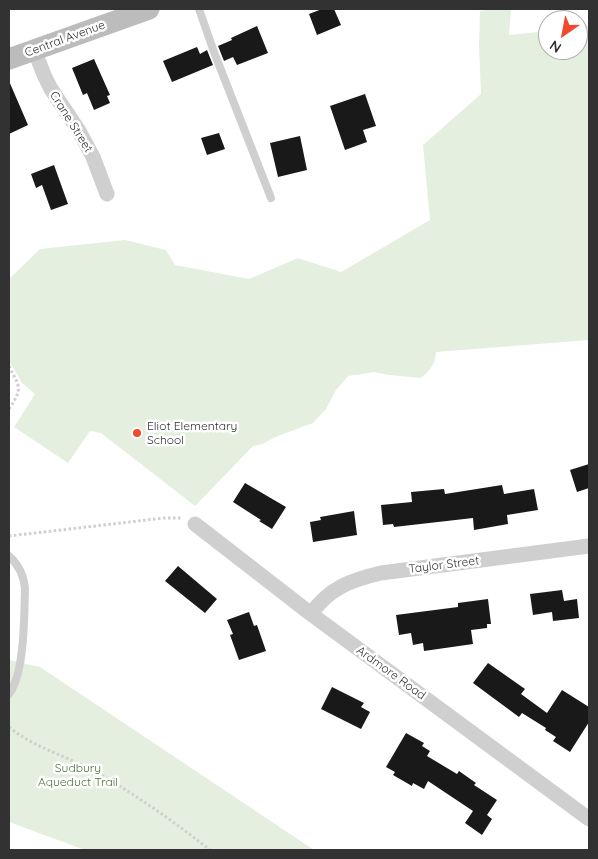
<!DOCTYPE html>
<style>
body{margin:0}
#map{position:relative;width:598px;height:859px;overflow:hidden;background:#fff;font-family:Quicksand,sans-serif}
canvas{display:block}
.frame{position:absolute;inset:0;border:10px solid #323232;pointer-events:none}
.north{position:absolute;left:538px;top:10px;width:50px;height:50px;box-sizing:border-box;background:#fff;border:1px solid #adadad;border-radius:50%;rotate:213deg;font-size:14px;font-weight:700;line-height:20px;text-align:center;color:#323232}
.north::after{content:'';display:block;margin:auto;width:18px;height:22px;background:#f0492d;clip-path:polygon(50% 0,100% 100%,50% 72%,0 100%)}
</style>
<div id="map">
<canvas width="598" height="859"></canvas>
<div class="frame"></div>
<div class="north">N</div>
</div>
<script>
const ctx = document.querySelector('canvas').getContext('2d');
ctx.lineJoin = 'round';
function paint(path, color) { ctx.fillStyle = color; ctx.fill(path, 'evenodd'); }
function strokePath(path, color, width, dash) { ctx.strokeStyle = color; ctx.lineWidth = width; ctx.lineCap = dash ? 'butt' : 'round'; ctx.setLineDash(dash || []); ctx.stroke(path); }
function write(font, color, halo, rows, align = 'center') {
  ctx.font = font + ' Quicksand,sans-serif'; ctx.lineWidth = 5; ctx.setLineDash([]); ctx.textBaseline = 'middle'; ctx.strokeStyle = halo; ctx.fillStyle = color; for (const [text, x, y, turn = 0] of rows) {
    ctx.save(); ctx.translate(x, y); ctx.rotate((+turn || 0) * Math.PI / 180); ctx.textAlign = isNaN(turn) ? turn : align; if (halo) ctx.strokeText(text, 0, 0); ctx.fillText(text, 0, 0); ctx.restore();
  }
}
paint(new Path2D(`
 M494,9H511L509,35L548,31V50H578V27L589,25V340L436,352C435,365 431,369 421,378L389,375L374,372L348,376L336,390L326,409L313,423L278,436L262,444L253,446L195,506L101,433L90,431L68,463L14,427L35,394L22,383L9,361V279L40,249L125,240L166,250L175,265L249,279L298,258L341,272L430,220L423,145L481,94L479,46L480,11Z
 M9,660L40,667L314,850H85L9,822Z`), '#e4efdf');
paint(new Path2D(`
 M322,9H334L341,25L317,35L309,14Z
 M257,26L268,53L237,65L233,57L224,61L218,46L232,40L231,38Z
 M197,47L200,54L207,50L213,65L172,82L163,61Z
 M94,59L110,95L107,96L110,103L94,110L87,93L83,95L72,68Z
 M9,81L28,125L9,134Z
 M365,94L376,126L363,130L367,142L345,150L330,106Z
 M219,133L225,149L207,155L201,138Z
 M300,136L307,170L278,177L270,143Z
 M54,165L68,204L51,210L42,185L36,188L31,174Z
 M589,464V488L577,492L570,470Z
 M245,483L286,507L272,529L259,521L261,520L233,502Z
 M502,485L504,494L534,489L538,510L507,515L508,524L474,530L473,518L394,527L393,524L383,525L381,505L412,502L411,492L444,489L445,494Z
 M354,511L357,535L313,542L310,522L321,520L320,517Z
 M178,566L217,599L205,613L165,581Z
 M562,590L564,601L577,599L579,618L553,621L552,612L533,615L530,594Z
 M488,599L491,624H487V628L471,630L473,644L424,651L423,643L413,645L411,633L399,635L396,615L458,607V603Z
 M249,612L254,626L257,625L266,651L239,660L230,635L233,634L227,620Z
 M488,663L525,689L521,694L547,713L562,690L589,707V722L570,752L553,741L556,737L545,730L546,728L522,713L519,717L473,683Z
 M332,687L364,703L361,707L370,712L361,729L321,709Z
 M406,733L424,743L422,746L430,751L427,756L457,774L459,771L476,783L474,785L497,800L487,815L492,819L482,835L465,823L473,811L428,781L424,789L413,783L412,786L393,775L395,772L386,767Z`), '#191919');
strokePath(new Path2D(`
 M9,366C20,388 23,388 9,409
 M9,536L164,518H181
 M9,727C33,747 66,756 94,771C135,794 173,821 210,850`), '#cfcfcf', 3, [2.5, 2.5]);
strokePath(new Path2D(`
 M199,9L214,52L271,198
 M9,556C19,565 24,576 25,589C24,617 25,672 9,694`), '#cfcfcf', 8);
strokePath(new Path2D(`
 M34,50L45,77L51,89L79,131L93,157L107,194
 M195,524L311,614L589,819
 M311,614C329,588 351,580 381,573L589,546`), '#cfcfcf', 15);
strokePath(new Path2D(`
 M9,59L149,9`), '#bcbcbc', 21);
for (const [x, y, r, color] of [
 [137,433,5,"#f0492d"]
]) { const dot = new Path2D(); dot.arc(x, y, r, 0, 2 * Math.PI); ctx.fillStyle = color; ctx.fill(dot); strokePath(dot, '#fff', 2); }
write('12px', '#323232', '#fff', [
 ["Central Avenue",65,39,-20],
 ["Crane Street",71,122,58],
 ["Taylor Street",444,565,-7],
 ["Ardmore Road",391,673,36]
]);
write('12px', '#323232', '#fff', [
 ["Eliot Elementary",147,426],
 ["School",147,440]
], 'left');
write('12px', '#49713b', '#fff', [
 ["Sudbury",78,768],
 ["Aqueduct Trail",78,782]
]);
</script>
